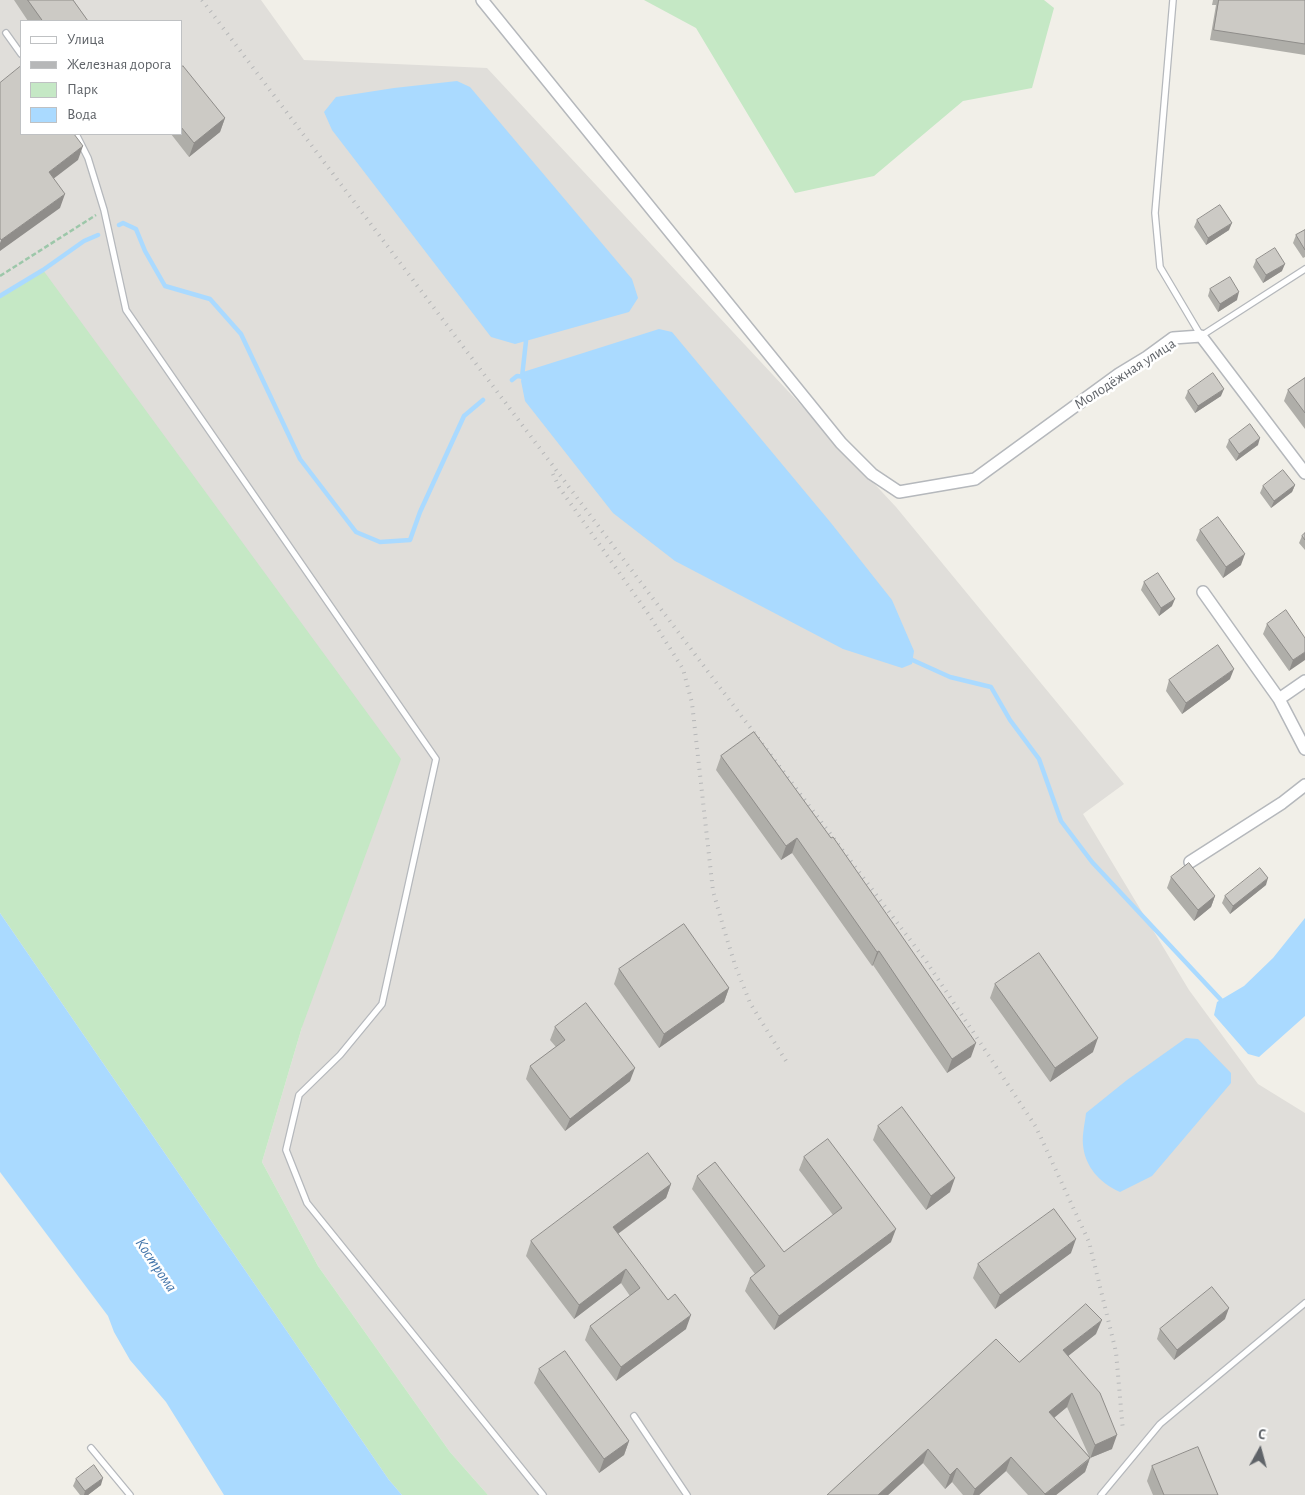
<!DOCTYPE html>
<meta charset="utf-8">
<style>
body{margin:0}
#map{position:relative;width:1305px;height:1495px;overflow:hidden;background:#f1efe8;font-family:"Alegreya Sans",sans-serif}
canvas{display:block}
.legend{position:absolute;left:20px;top:20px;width:162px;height:115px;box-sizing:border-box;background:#fff;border:1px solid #bfc1c3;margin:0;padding:6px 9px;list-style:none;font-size:15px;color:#5f6368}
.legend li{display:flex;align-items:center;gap:10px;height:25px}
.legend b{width:25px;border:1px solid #bfc1c3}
.north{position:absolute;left:1235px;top:1425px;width:50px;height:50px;-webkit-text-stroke:4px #fff;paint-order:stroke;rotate:7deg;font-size:14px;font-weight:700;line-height:20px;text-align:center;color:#5f6368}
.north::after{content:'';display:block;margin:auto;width:18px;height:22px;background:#5f6368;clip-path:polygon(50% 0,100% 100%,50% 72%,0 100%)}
</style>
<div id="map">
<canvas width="1305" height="1495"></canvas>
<ul class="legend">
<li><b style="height:6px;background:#fff"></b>Улица</li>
<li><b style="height:6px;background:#b6b7b8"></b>Железная дорога</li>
<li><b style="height:14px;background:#c5e8c5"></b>Парк</li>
<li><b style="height:14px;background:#aadaff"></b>Вода</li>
</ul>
<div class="north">С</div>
</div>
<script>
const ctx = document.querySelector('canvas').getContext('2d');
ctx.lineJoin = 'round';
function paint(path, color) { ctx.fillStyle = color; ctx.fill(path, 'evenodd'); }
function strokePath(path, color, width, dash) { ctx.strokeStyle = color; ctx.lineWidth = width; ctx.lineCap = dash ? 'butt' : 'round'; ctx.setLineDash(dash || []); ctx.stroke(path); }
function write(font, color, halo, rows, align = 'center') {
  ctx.font = font + ' "Alegreya Sans",sans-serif'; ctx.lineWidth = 5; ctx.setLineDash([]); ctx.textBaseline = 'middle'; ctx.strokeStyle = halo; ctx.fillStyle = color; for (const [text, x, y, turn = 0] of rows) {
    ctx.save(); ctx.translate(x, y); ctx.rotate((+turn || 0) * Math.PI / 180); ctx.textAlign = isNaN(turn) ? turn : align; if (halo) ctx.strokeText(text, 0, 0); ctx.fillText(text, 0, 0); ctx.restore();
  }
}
paint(new Path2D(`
 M0,0H261L304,60L487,68L896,507L1124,784L1083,814L1189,990L1258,1084L1305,1113V1495H488L450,1452L318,1266L262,1162L302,1027L43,270L0,296ZM21,21H181V134H21Z`), '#e0deda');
paint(new Path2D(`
 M644,0H1044L1054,8L1032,88L963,101L874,176L795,193L696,28Z
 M43,270L401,759L302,1027L262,1162L318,1266L450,1452L488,1495H402L389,1480L0,913V296Z`), '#c5e8c5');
paint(new Path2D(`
 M457,81L470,87L632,279L638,298L629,312L515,344L491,337L332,130L324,112L336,97L394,88Z
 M659,329L672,332L831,523L892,600L914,651L912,664L902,668L843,649L675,561L613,513L525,401L521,381L523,372Z
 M0,913L389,1480L402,1495H224L166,1402L130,1360L114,1332L108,1316L0,1172Z
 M1305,918V1016L1259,1057L1248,1054L1214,1015L1217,1002L1244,986L1273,958Z
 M1186,1038L1198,1039L1231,1073V1083L1152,1176L1120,1192C1100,1183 1085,1167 1083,1145C1082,1134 1085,1123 1086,1113L1127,1080Z`), '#aadaff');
strokePath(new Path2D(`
 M119,225L123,223L136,229L145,251L165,286L210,299L241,334L300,459L356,532L380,542L410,540L420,512L464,416L483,400
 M0,296L43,270L84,241L98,235
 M522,377L526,341
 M512,380L517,376L526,377
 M908,658L950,677L991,687L1010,720L1039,759L1061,821L1092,862L1221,1000L1224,1002`), '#aadaff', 4.5);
const service = new Path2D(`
 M1173,0L1155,213L1160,267L1201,336L1305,269
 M6,33L21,54
 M76,134L88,158L104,210L126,310L436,759L382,1004L340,1055L299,1095L286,1150L307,1203L543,1495
 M634,1416L687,1495
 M91,1448L130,1495
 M1101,1495L1160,1424L1305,1303`);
const minor = new Path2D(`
 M482,0L841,443L872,474L899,492L975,479L1119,374L1147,357L1173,338L1201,336L1305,473
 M1203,592L1279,699L1305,681
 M1279,699L1305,749
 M1190,862L1282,803L1305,785`);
strokePath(service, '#b5b8bc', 8);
strokePath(minor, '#b5b8bc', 14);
strokePath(new Path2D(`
 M0,276L96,215`), '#9cc7a9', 2.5, [5, 2.5]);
strokePath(service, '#fff', 5.5);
strokePath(minor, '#fff', 11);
strokePath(new Path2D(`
 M202,0L926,961L1036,1127L1089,1242L1116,1352L1123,1431
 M553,474L559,487L649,615L683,669L692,703L713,891L723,926L735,965L750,1003L786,1061`), '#b6b7b8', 4, [1, 6]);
paint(new Path2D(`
 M14,0H73L88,21H28Z
 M1213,0H1305V55L1210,40L1216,5H1212Z
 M181,68L225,118L220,132L189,157L171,134H181Z
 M1197,220L1229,230L1206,245L1194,227Z
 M1305,230V257L1303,258L1293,243L1296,235Z
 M1256,260L1282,271L1263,283L1253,267Z
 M1210,289L1237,300L1218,312L1208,296Z
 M1305,378V429L1284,401L1288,390Z
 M1188,391L1221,396L1195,413L1185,398Z
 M1229,440L1258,445L1236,461L1226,447Z
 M1295,485L1292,492L1271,508L1260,493L1263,486Z
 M1200,530L1241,565L1223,578L1196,540Z
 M1305,533V550L1299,543L1302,536Z
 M1144,582L1172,606L1159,616L1141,590Z
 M1267,624L1305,638L1289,671L1263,634Z
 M1230,679L1182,714L1166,691L1169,680Z
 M754,732L971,1057L947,1073L873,965L872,966L792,853L781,860L716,770L721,756Z
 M1171,877L1215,896L1211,907L1194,921L1167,888Z
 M1266,885L1230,914L1222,903L1225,896Z
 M619,969L729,988L724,1002L659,1048L614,984Z
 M995,984L1093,1052L1050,1082L990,998Z
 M555,1027L630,1081L565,1131L526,1079L530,1066L556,1047L550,1040Z
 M878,1126L950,1192L926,1210L873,1140Z
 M804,1157L891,1242L774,1330L745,1291L750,1278L755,1274L692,1189L697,1176L784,1252L833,1215L799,1170Z
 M671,1184L666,1198L618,1234L686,1329L616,1381L585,1340L590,1326L630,1296L621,1283L574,1319L526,1256L531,1241Z
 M1071,1253L995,1309L973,1278L978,1264Z
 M1225,1319L1174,1360L1157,1339L1160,1329Z
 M1096,1334L1068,1356L1112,1449L1090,1458L1085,1472L1056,1495H1028L1006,1471L979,1495H963L952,1482L945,1489L923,1463L888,1495H827L1019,1362ZM1067,1407L1089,1456L1054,1418Z
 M539,1369L629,1441L624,1455L599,1473L534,1383Z
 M1152,1466L1218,1495H1153L1147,1481Z
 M76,1479L101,1485L88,1495H80L73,1486Z`), '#afaea9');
paint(new Path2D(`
 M225,118L220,132L189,157L194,143Z
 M83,146L78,160L44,186L49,172Z
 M65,194L60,208L0,251V243L1,240Z
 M1232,223L1229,230L1206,245L1208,238Z
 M1285,264L1282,271L1263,283L1266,275Z
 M1239,292L1237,300L1218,312L1220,304Z
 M1224,389L1221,396L1195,413L1198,406Z
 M1260,438L1258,445L1236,461L1239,454Z
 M1295,485L1292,492L1271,508L1274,501Z
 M1245,554L1241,565L1223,578L1226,567Z
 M1175,599L1172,606L1159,616L1161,608Z
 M1305,652V660L1289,671L1293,660Z
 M1234,669L1230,679L1182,714L1186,703Z
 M797,838L792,853L781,860L786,846Z
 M1268,878L1266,885L1230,914L1233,906Z
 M1215,896L1211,907L1194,921L1198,910Z
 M879,951L873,965L872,966L877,952Z
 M729,988L724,1002L659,1048L664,1034Z
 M1098,1038L1093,1052L1050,1082L1055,1068Z
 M976,1043L971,1057L947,1073L952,1059Z
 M635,1068L630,1081L565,1131L570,1119Z
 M955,1178L950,1192L926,1210L931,1196Z
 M671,1184L666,1198L608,1241L613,1227Z
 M896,1229L891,1242L774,1330L779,1316Z
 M1076,1239L1071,1253L995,1309L1000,1295Z
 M626,1269L621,1283L574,1319L579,1305Z
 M1229,1308L1225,1319L1174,1360L1177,1350Z
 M691,1315L686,1329L616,1381L621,1367Z
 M1102,1320L1096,1334L1058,1364L1063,1350Z
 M1072,1393L1067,1407L1044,1426L1049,1412Z
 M1117,1435L1112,1449L1090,1458L1085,1472L1056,1495H1044L1090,1459L1095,1445Z
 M629,1441L624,1455L599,1473L604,1459Z
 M928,1449L923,1463L888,1495H878Z
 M1011,1457L1006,1471L979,1495H973L975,1489Z
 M957,1468L952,1482L945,1489L950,1475Z
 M103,1478L101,1485L88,1495H84L85,1491Z`), '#8f8d8a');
const building = new Path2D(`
 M28,0H73L88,21H43Z
 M1219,0H1305V44L1214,30Z
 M21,66V134H74L83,146L49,172L65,194L1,240L0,238V83Z
 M183,66L225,118L194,143L181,127V68Z
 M1220,205L1232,223L1208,238L1197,220Z
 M1305,230V250L1296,235Z
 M1275,248L1285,264L1266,275L1256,260Z
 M1230,277L1239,292L1220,304L1210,289Z
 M1213,373L1224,389L1198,406L1188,391Z
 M1305,378V413L1288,390Z
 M1250,424L1260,438L1239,454L1229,440Z
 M1283,470L1295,485L1274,501L1263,486Z
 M1218,517L1245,554L1226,567L1200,530Z
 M1305,533V540L1302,536Z
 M1158,573L1175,599L1161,608L1144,582Z
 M1286,610L1305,638V652L1293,660L1267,624Z
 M1218,645L1234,669L1186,703L1169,680Z
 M754,732L831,838L833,837L976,1043L952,1059L879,951L877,952L797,838L786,846L721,756Z
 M1189,863L1215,896L1198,910L1171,877Z
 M1260,868L1268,878L1233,906L1225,896Z
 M684,924L729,988L664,1034L619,969Z
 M1039,953L1098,1038L1055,1068L995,984Z
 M586,1003L635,1068L570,1119L530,1066L565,1040L555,1027Z
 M902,1107L955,1178L931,1196L878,1126Z
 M828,1139L896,1229L779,1316L750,1278L765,1266L697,1176L715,1162L784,1252L842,1208L804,1157Z
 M648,1153L671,1184L613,1227L668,1300L675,1294L691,1315L621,1367L590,1326L640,1288L626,1269L579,1305L531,1241Z
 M1054,1209L1076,1239L1000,1295L978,1264Z
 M1212,1287L1229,1308L1177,1350L1160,1329Z
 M1086,1304L1102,1320L1063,1350L1100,1393L1117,1435L1095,1445L1072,1393L1049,1412L1090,1458L1045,1494L1011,1457L975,1489L957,1468L950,1475L928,1449L878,1495H827L996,1339L1019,1362Z
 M565,1351L629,1441L604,1459L539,1369Z
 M1198,1447L1218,1495H1164L1152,1466Z
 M94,1465L103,1478L85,1491L76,1479Z`);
paint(building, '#cccac5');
strokePath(building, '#8f8d8a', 1);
write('15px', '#5f6368', '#fff', [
 ["Молодёжная улица",1125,374,-33]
]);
write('italic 16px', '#4174aa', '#fff', [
 ["Кострома",156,1265,56]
]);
</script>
